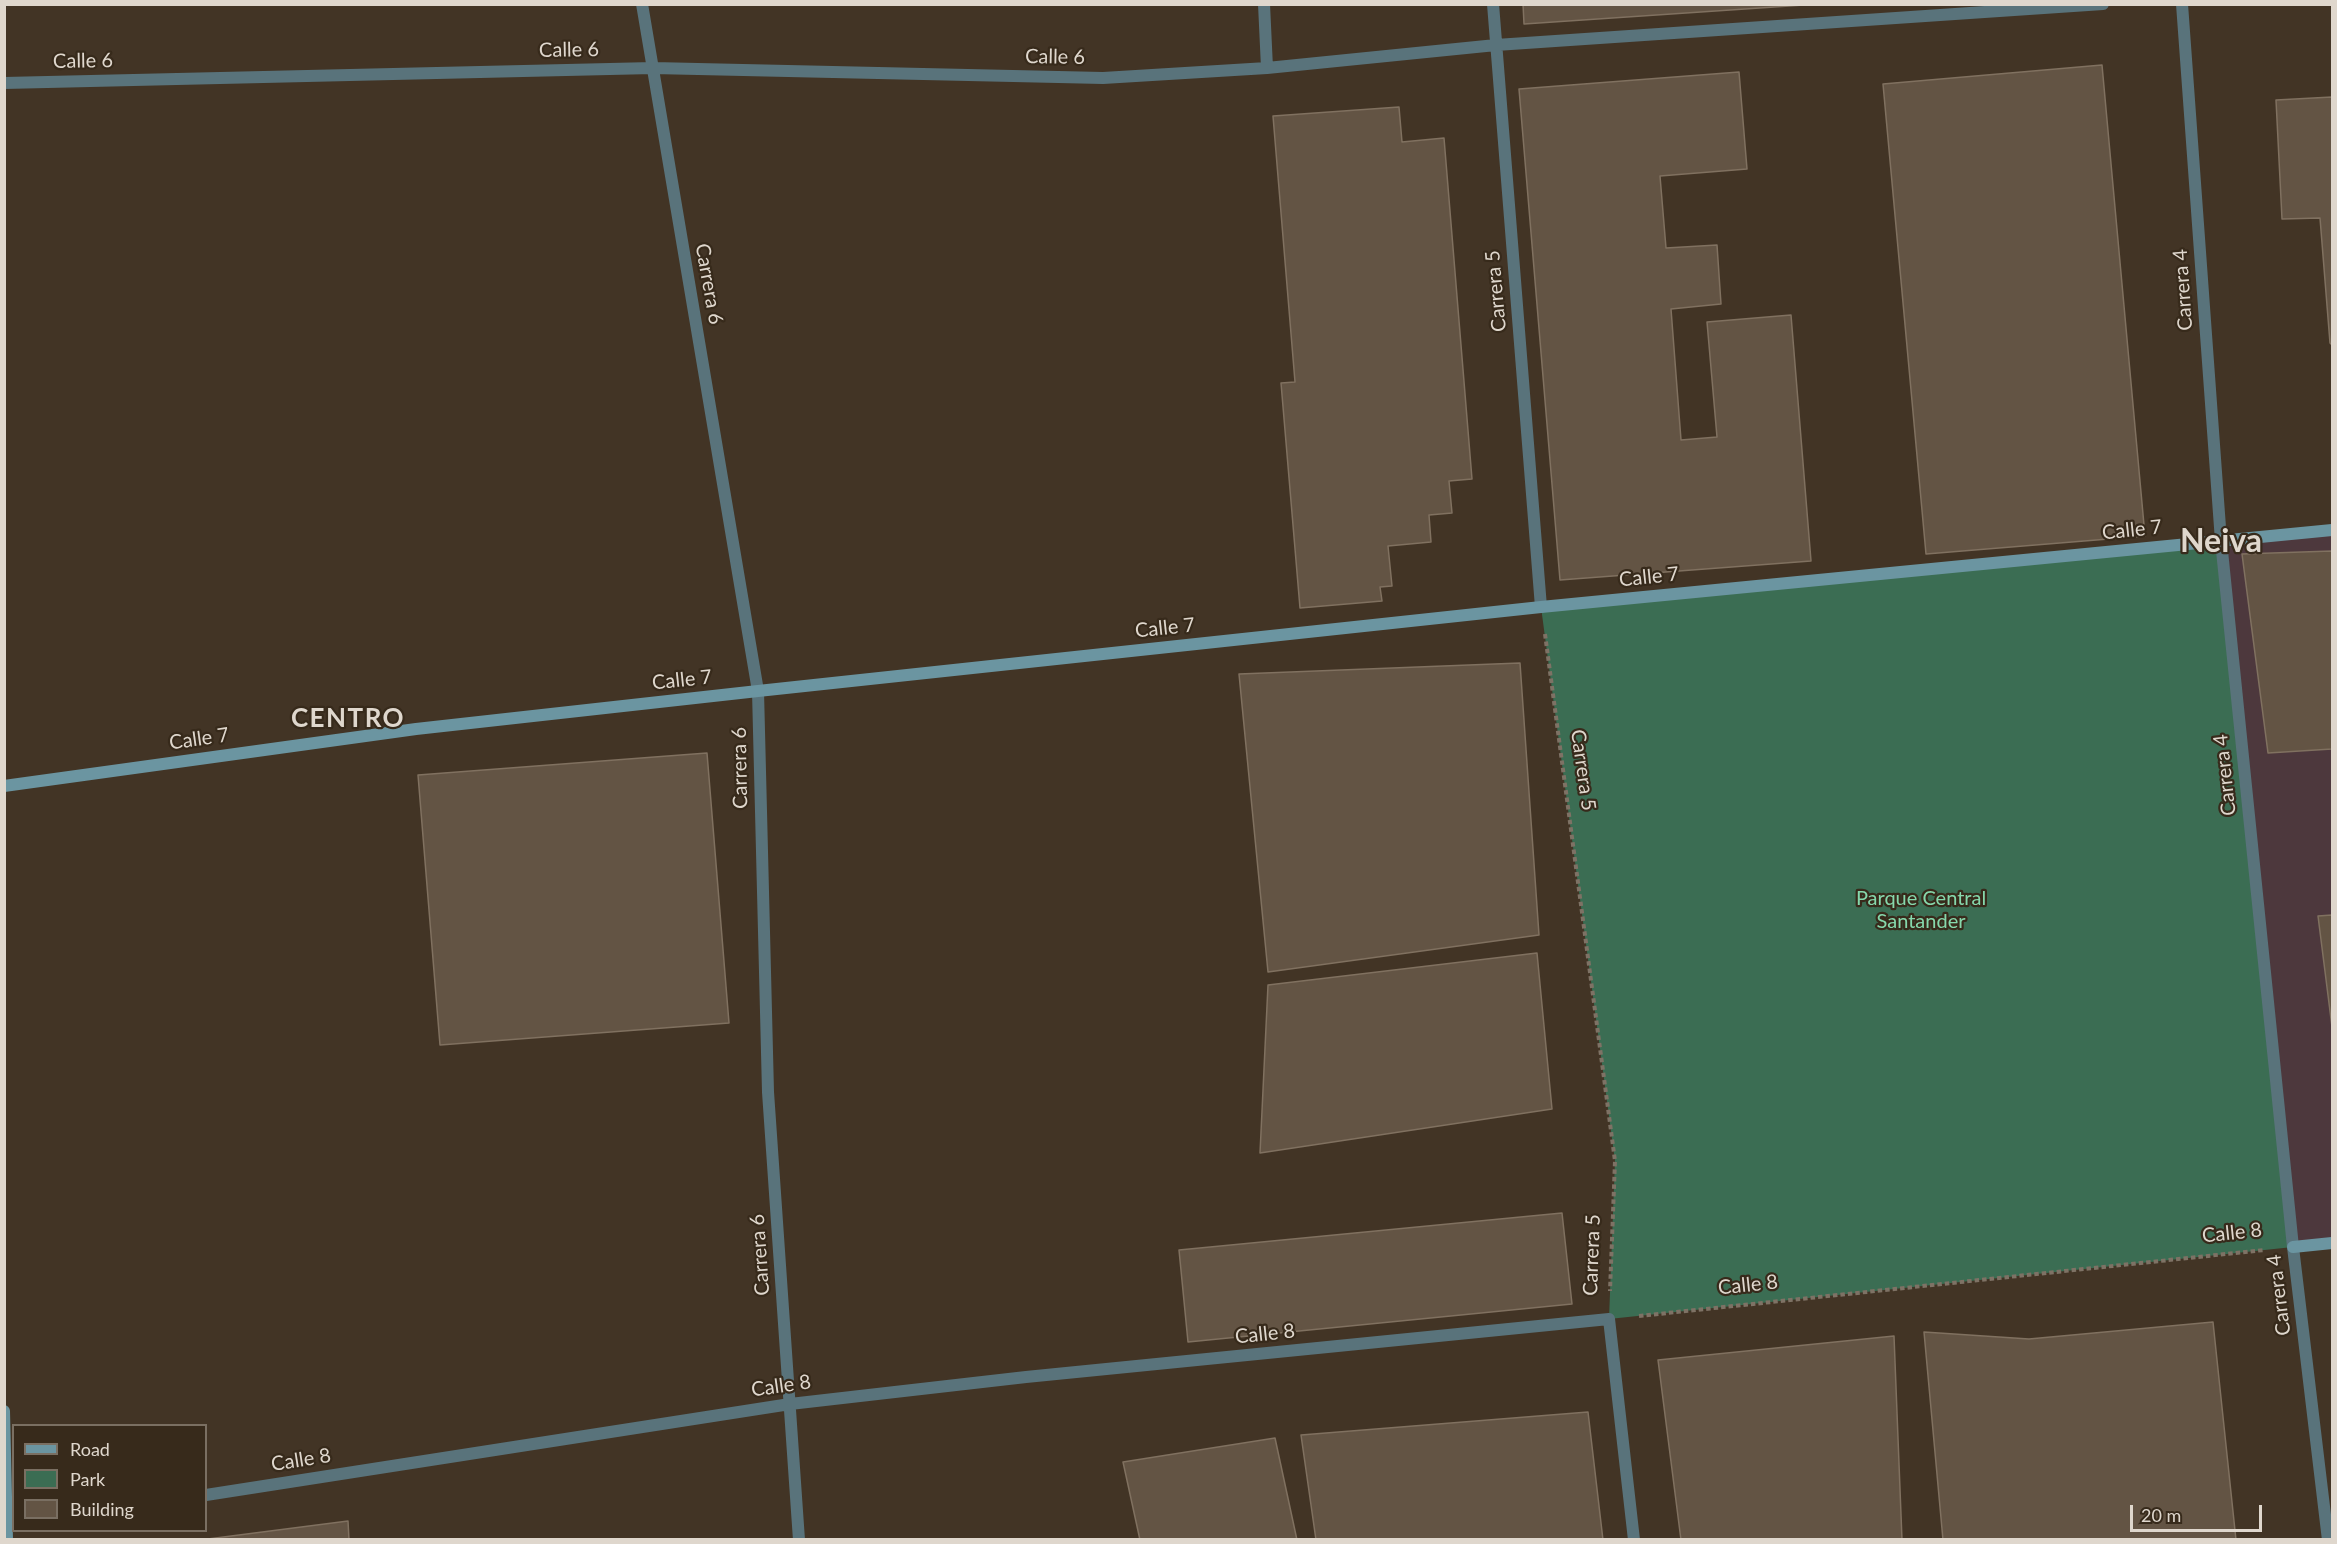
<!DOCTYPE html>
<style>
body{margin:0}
#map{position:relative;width:2337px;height:1544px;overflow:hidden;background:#423425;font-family:Lato,sans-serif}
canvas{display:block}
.frame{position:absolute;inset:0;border:6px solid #dfd7cd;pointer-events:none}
.legend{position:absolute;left:12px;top:1424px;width:195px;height:108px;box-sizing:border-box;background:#372a1b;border:2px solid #7a6f62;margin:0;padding:8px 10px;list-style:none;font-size:18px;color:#dfd7cd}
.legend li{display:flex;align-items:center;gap:12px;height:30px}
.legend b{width:30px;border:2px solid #7a6f62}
.scale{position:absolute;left:2130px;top:1505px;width:132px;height:27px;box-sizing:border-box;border:3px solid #dfd7cd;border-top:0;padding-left:8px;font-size:18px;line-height:21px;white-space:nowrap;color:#dfd7cd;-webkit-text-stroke:4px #372a1b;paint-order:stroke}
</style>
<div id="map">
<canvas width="2337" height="1544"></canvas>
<div class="frame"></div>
<ul class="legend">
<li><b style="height:8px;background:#6b95a1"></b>Road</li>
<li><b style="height:16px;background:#3b6d53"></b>Park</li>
<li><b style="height:16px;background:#635444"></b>Building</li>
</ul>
<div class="scale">20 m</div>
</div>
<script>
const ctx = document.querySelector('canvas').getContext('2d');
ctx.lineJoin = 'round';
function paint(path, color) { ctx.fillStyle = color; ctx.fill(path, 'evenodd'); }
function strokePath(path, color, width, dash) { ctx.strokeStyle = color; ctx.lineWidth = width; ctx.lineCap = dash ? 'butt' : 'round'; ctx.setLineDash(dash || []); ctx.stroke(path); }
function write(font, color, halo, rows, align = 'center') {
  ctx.font = font + ' Lato,sans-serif'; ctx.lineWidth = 4.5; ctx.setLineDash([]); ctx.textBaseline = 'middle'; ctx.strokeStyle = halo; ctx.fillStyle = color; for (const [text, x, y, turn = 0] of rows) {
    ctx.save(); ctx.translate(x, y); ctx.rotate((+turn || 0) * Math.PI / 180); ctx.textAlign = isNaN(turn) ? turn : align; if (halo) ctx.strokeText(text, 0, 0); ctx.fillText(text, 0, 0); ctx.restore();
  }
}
paint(new Path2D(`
 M2332,530V1243L2293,1247L2221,541Z`), '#4d383d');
paint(new Path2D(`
 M2221,541L2293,1247L1609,1319L1615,1161L1541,607Z`), '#3b6d53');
const building = new Path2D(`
 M1523,4H1804V5L1524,24Z
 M2102,65L2145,536L1926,554L1883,84Z
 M1739,72L1747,169L1660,176L1666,248L1717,245L1721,304L1671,309L1681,440L1717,437L1707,322L1791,315L1811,561L1560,580L1519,89Z
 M2332,97V345L2330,343L2320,218L2282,219L2276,100Z
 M1399,107L1402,142L1444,138L1472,479L1449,481L1452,513L1429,515L1431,542L1388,546L1392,586L1380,587L1382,601L1300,608L1281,383L1295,382L1273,116Z
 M2332,551V749L2268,753L2242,554Z
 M1520,663L1539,935L1268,972L1239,674Z
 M707,753L729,1023L440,1045L418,775Z
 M2332,915V1027L2318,916Z
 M1537,953L1552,1109L1260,1153L1268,985Z
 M1562,1213L1572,1304L1188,1342L1179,1250Z
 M2213,1322L2236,1540H1943L1924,1332L2029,1339Z
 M1894,1336L1902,1540H1681L1658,1360Z
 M1588,1412L1603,1540H1316L1301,1435Z
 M1275,1438L1297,1540H1140L1123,1462Z
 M348,1521L349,1540H200Z`);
paint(building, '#635444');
strokePath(building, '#807160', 1.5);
strokePath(new Path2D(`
 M1545,634L1615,1161L1610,1291
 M1639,1316L2264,1250`), '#7e7265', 4, [4.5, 3]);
strokePath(new Path2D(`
 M642,4L758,691L768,1092L799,1540
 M1264,4L1267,68
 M1493,4L1541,607
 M2182,4L2221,541L2293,1247L2328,1540
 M4,83L653,68L1103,78L1267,68L1496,45L2103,4
 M206,1495L790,1404L1026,1377L1609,1319L1634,1540`), '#59737b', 12);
strokePath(new Path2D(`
 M4,786L416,729L758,691L1541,607L2332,530
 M2293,1247L2332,1243
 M4,1411L7,1540`), '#6b95a1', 12);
write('20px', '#dfd7cd', '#372a1b', [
 ["Calle 6",569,50,-1],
 ["Calle 6",1055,57,1],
 ["Calle 6",83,61,-1],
 ["Carrera 6",709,284,80],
 ["Carrera 4",2183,290,-94],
 ["Carrera 5",1496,291,-95],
 ["Calle 7",2132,530,-6],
 ["Calle 7",1649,577,-6],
 ["Calle 7",1165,628,-6],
 ["Calle 7",682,680,-6],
 ["Calle 7",199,739,-8],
 ["Carrera 6",740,768,-91],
 ["Carrera 5",1583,770,82],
 ["Carrera 4",2225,775,-96],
 ["Calle 8",2232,1233,-6],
 ["Carrera 6",760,1255,-94],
 ["Carrera 5",1592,1255,-88],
 ["Calle 8",1748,1285,-6],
 ["Carrera 4",2279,1295,-97],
 ["Calle 8",1265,1334,-6],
 ["Calle 8",781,1386,-8],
 ["Calle 8",301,1460,-9]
]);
write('20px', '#86d8ac', '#372a1b', [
 ["Parque Central",1921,899],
 ["Santander",1921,922]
]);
ctx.letterSpacing = '1.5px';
write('bold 26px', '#dfd7cd', '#372a1b', [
 ["CENTRO",348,719]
]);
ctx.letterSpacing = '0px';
write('bold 32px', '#dfd7cd', '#372a1b', [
 ["Neiva",2221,542]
]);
</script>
